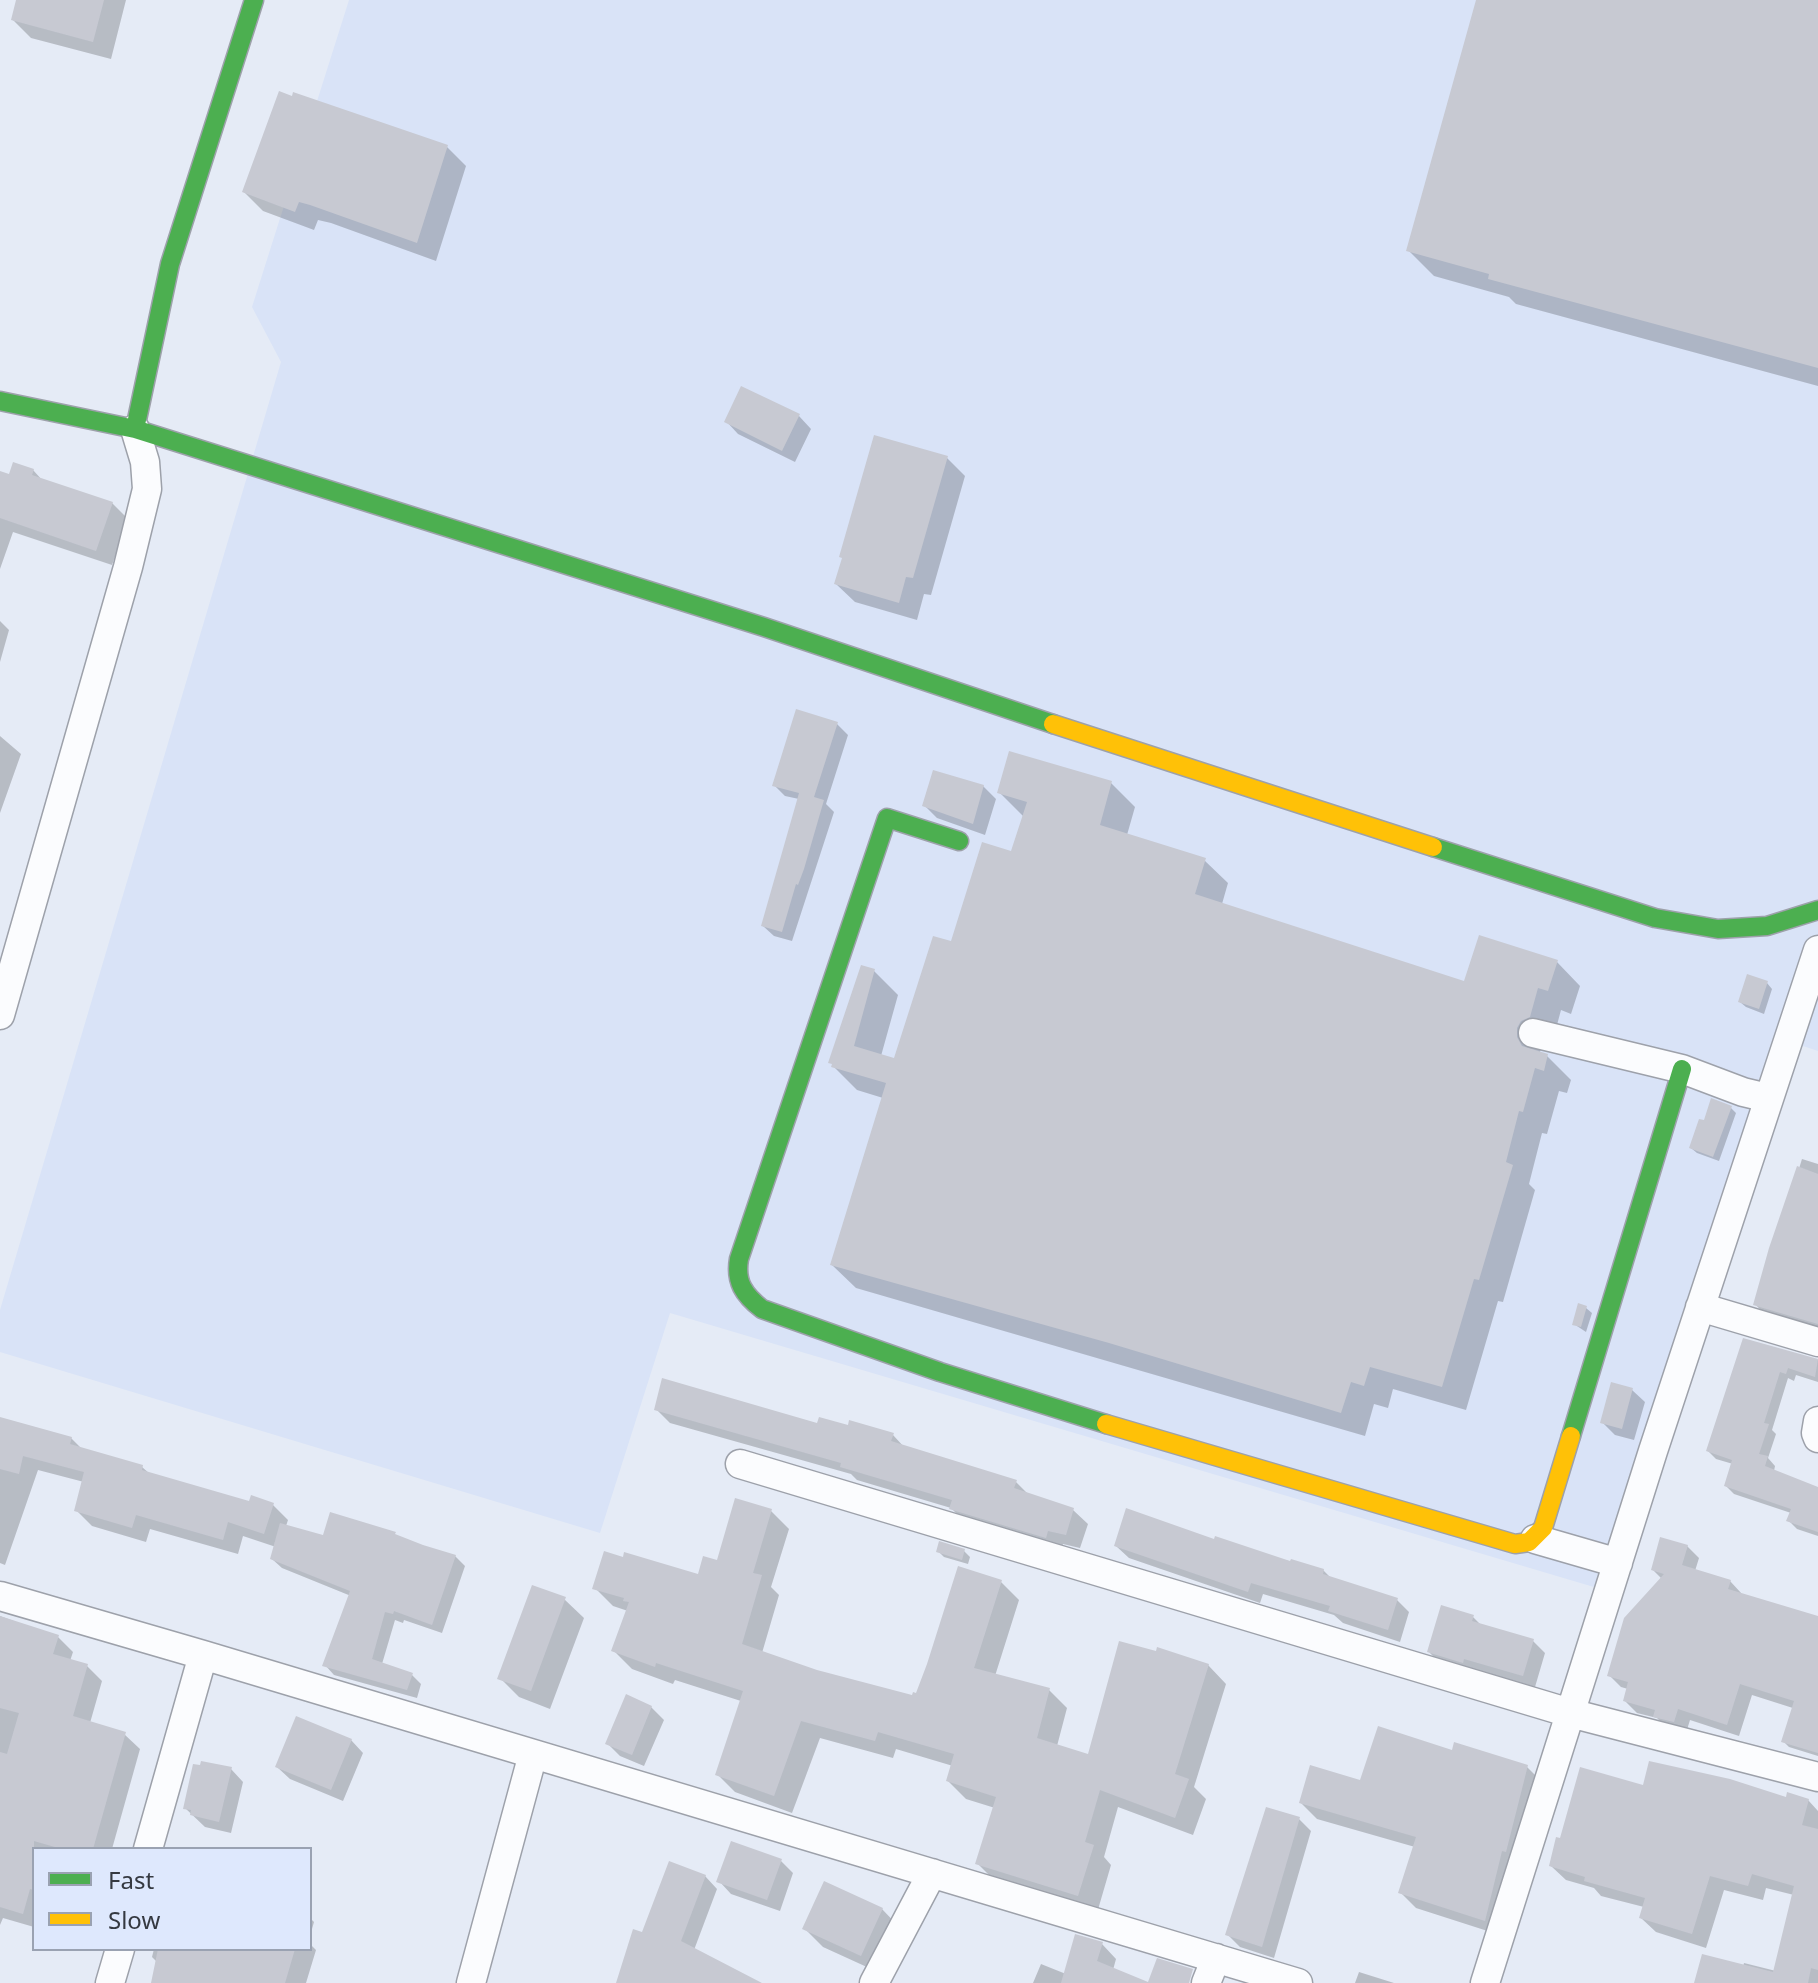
<!DOCTYPE html>
<style>
body{margin:0}
#map{position:relative;width:1818px;height:1983px;overflow:hidden;background:#e5ebf6;font-family:"Noto Sans",sans-serif}
canvas{display:block}
.legend{position:absolute;left:32px;top:1847px;width:280px;height:104px;box-sizing:border-box;background:#dee8fd;border:2px solid #9aa2b2;margin:0;padding:10px 14px;list-style:none;font-size:24px;color:#353941}
.legend li{display:flex;align-items:center;gap:16px;height:40px}
.legend b{width:40px;border:2px solid #9aa2b2}
</style>
<div id="map">
<canvas width="1818" height="1983"></canvas>
<ul class="legend">
<li><b style="height:10px;background:#4caf50"></b>Fast</li>
<li><b style="height:10px;background:#ffc107"></b>Slow</li>
</ul>
</div>
<script>
const ctx = document.querySelector('canvas').getContext('2d');
ctx.lineJoin = 'round';
function paint(path, color) { ctx.fillStyle = color; ctx.fill(path, 'evenodd'); }
function strokePath(path, color, width, dash) { ctx.strokeStyle = color; ctx.lineWidth = width; ctx.lineCap = dash ? 'butt' : 'round'; ctx.setLineDash(dash || []); ctx.stroke(path); }
paint(new Path2D(`
 M349,0H1818V1051L1794,1043L1604,1590L670,1313L600,1533L0,1352V1310L281,362L252,307Z`), '#d9e3f7');
paint(new Path2D(`
 M18,0H126L111,59L31,38L13,20Z
 M1478,0H1818V386L1516,304L1509,297L1434,276L1408,250Z
 M447,147L466,166L436,261L331,223L318,220L314,230L263,211L244,192Z
 M799,416L811,429L795,462L738,434L726,421Z
 M947,458L965,476L931,595L924,594L917,620L855,602L836,584Z
 M33,470L43,481L112,503L128,519L112,565L13,532L0,569V473L10,476Z
 M0,621L9,630L0,662Z
 M837,724L848,735L826,804L834,812L792,941L774,936L763,926L799,799L785,796L774,785Z
 M0,736L21,754L0,813Z
 M1111,783L1135,807L1127,835L1204,860L1228,883L1222,904L1465,984L1557,962L1580,986L1571,1014L1561,1010L1553,1040L1545,1044L1539,1053L1547,1056L1571,1080L1567,1093L1559,1091L1547,1134L1542,1133L1529,1184L1535,1190L1503,1302L1498,1301L1466,1410L1393,1389L1388,1408L1374,1404L1365,1436L856,1288L832,1265L883,1098L857,1090L833,1066L874,971L898,995L881,1056L896,1061L953,944L1013,853L1023,816L999,792Z
 M983,786L996,799L985,835L937,818L925,806Z
 M1767,983L1772,989L1764,1014L1746,1007L1740,1002Z
 M1731,1108L1736,1113L1719,1161L1697,1153L1691,1148L1705,1123Z
 M1802,1159L1818,1164V1230L1787,1207Z
 M1818,1287V1336L1773,1323L1755,1304Z
 M1586,1308L1592,1313L1586,1332L1574,1324Z
 M1745,1340L1818,1360V1382L1796,1375L1794,1381L1788,1378L1772,1430L1776,1434L1768,1458L1775,1466L1774,1471L1818,1489V1536L1797,1529L1789,1521L1791,1513L1734,1494L1726,1486L1733,1464L1716,1459L1708,1451Z
 M1632,1390L1645,1402L1634,1440L1615,1435L1602,1422Z
 M656,1409L893,1435L905,1448L1016,1482L1028,1494L1073,1510L1088,1524L1080,1548L1063,1544L1060,1551L965,1522L951,1508L857,1480L851,1474L670,1423Z
 M0,1419L71,1438L82,1449L142,1467L150,1474L250,1503L273,1505L288,1520L286,1526L324,1537L399,1538L455,1556L465,1566L442,1633L404,1620L403,1623L395,1620L382,1664L412,1675L421,1684L417,1698L334,1675L325,1665L351,1596L282,1568L272,1559L276,1547L243,1536L238,1554L150,1529L146,1542L92,1526L76,1510L84,1482L38,1470L5,1565L0,1563Z
 M770,1510L789,1529L771,1587L779,1595L762,1653L817,1672L913,1698L1001,1582L1019,1600L995,1676L1049,1690L1067,1708L1057,1746L1090,1756L1208,1665L1226,1684L1194,1787L1206,1799L1193,1835L1118,1807L1104,1857L1111,1865L1097,1913L996,1882L978,1864L995,1808L966,1799L948,1781L953,1766L896,1749L893,1758L820,1738L792,1813L735,1792L717,1774L741,1701L675,1680L673,1684L632,1669L614,1651L628,1611L613,1606L595,1588L700,1577L718,1563Z
 M1216,1542L1323,1570L1332,1579L1397,1600L1409,1612L1400,1642L1343,1623L1334,1615L1263,1594L1260,1603L1129,1558L1116,1546Z
 M1687,1546L1699,1558L1695,1571L1730,1581L1742,1594L1818,1618V1716L1752,1695L1739,1736L1690,1720L1686,1733L1667,1728L1657,1718L1637,1713L1625,1701L1628,1689L1621,1687L1609,1675L1662,1579L1653,1570Z
 M938,1551H964L970,1557L968,1564L944,1557Z
 M564,1599L584,1618L550,1709L519,1697L500,1678Z
 M0,1616L58,1637L73,1652L70,1661L87,1666L102,1681L90,1723L124,1734L140,1749L112,1849H34V1927L3,1918L0,1925Z
 M1473,1617L1482,1626L1533,1641L1545,1653L1535,1687L1476,1670L1474,1674L1441,1664L1429,1652Z
 M651,1707L664,1720L644,1766L620,1756L607,1743Z
 M1818,1729V1756L1789,1747L1784,1742Z
 M351,1740L363,1753L343,1801L290,1779L277,1767Z
 M1453,1752L1527,1767L1543,1783L1500,1935L1416,1908L1400,1892L1415,1847L1317,1819L1301,1803Z
 M231,1769L243,1782L231,1833L205,1827L185,1808Z
 M1645,1787L1808,1800L1818,1811V1983H1696L1743,1967L1744,1963L1776,1971L1794,1895L1766,1888L1763,1900L1724,1890L1706,1948L1656,1932L1641,1918L1644,1907L1601,1896L1594,1888L1566,1880L1551,1866Z
 M1299,1819L1311,1831L1274,1958L1240,1947L1228,1935Z
 M781,1861L793,1873L780,1911L731,1894L719,1881Z
 M705,1876L717,1889L694,1950L754,1983H619L643,1934Z
 M882,1909L901,1929L880,1973L823,1947L804,1928Z
 M310,1918L314,1922L310,1936Z
 M310,1944L316,1950L306,1983H153L156,1961L152,1957L154,1949H310Z
 M1102,1944L1116,1959L1113,1970L1144,1983H1033L1041,1964L1066,1974Z
 M1359,1972L1394,1983H1355Z`), '#0003');
paint(new Path2D(`
 M16,0H104L93,42L11,20Z
 M1476,0H1818V368L1488,279L1489,274L1406,251Z
 M279,91L292,96L293,92L448,145L417,243L310,205L299,202L295,212L242,192Z
 M741,386L800,414L782,451L724,422Z
 M874,435L948,456L913,578L906,577L899,603L834,584L842,558L839,557Z
 M13,462L34,469L32,475L113,502L96,551L0,518V471L9,474Z
 M796,709L838,722L814,797L824,800L804,869L798,885L796,884L782,932L761,926L799,793L772,786Z
 M1009,751L1112,781L1100,825L1206,858L1195,894L1464,981L1479,935L1558,960L1548,991L1538,988L1530,1017L1521,1021L1517,1028V1037L1522,1046L1548,1054L1544,1071L1535,1068L1523,1112L1519,1111L1506,1162L1513,1165L1479,1280L1474,1279L1442,1387L1370,1367L1364,1386L1351,1382L1341,1413L1109,1343L830,1265L886,1083L831,1067L832,1064L828,1063L861,965L875,969L854,1046L894,1058L933,936L951,941L982,842L1011,851L1027,802L997,793Z
 M933,770L984,785L973,824L922,806Z
 M1747,974L1768,981L1759,1009L1738,1002Z
 M1711,1098L1732,1106L1713,1157L1689,1148L1699,1119L1704,1120Z
 M1797,1166L1818,1174V1324L1753,1305L1769,1248Z
 M1578,1303L1587,1306L1581,1327L1572,1325Z
 M1743,1338L1818,1359L1815,1377L1788,1368L1786,1374L1780,1372L1764,1423L1769,1424L1759,1454L1768,1456L1765,1466L1818,1487V1532L1786,1521L1791,1509L1724,1486L1732,1460L1706,1451Z
 M662,1378L817,1423L819,1417L848,1425L849,1420L894,1433L891,1441L1017,1480L1014,1488L1074,1508L1066,1535L1048,1531L1046,1538L949,1509L952,1500L840,1467L841,1463L654,1410Z
 M1611,1382L1633,1388L1622,1429L1600,1423Z
 M0,1417L72,1437L70,1444L143,1465L142,1470L249,1501L251,1495L274,1503L264,1534L228,1522L223,1540L136,1515L132,1528L74,1511L84,1472L23,1456L19,1474L0,1469Z
 M735,1498L772,1509L753,1573L762,1575L742,1644L817,1670L912,1695L913,1692L916,1693L927,1664L958,1566L1002,1580L974,1668L1050,1688L1037,1738L1088,1754L1119,1641L1156,1651L1157,1647L1209,1664L1175,1774L1189,1779L1175,1818L1100,1790L1085,1842L1094,1845L1078,1896L975,1864L996,1797L946,1781L954,1754L878,1732L875,1741L801,1721L774,1796L715,1775L743,1691L656,1663L655,1667L611,1651L629,1602L623,1601L624,1598L592,1589L604,1551L623,1557L624,1552L698,1574L703,1556L717,1560Z
 M1126,1508L1214,1539L1215,1536L1290,1561L1291,1559L1324,1569L1323,1574L1398,1598L1388,1630L1328,1611L1330,1606L1251,1583L1248,1592L1114,1546Z
 M330,1512L396,1532L395,1534L423,1545L456,1555L432,1625L394,1611L393,1614L385,1612L372,1659L413,1673L407,1690L322,1666L350,1591L270,1559L280,1523L323,1535Z
 M1660,1537L1688,1545L1682,1565L1731,1580L1728,1589L1818,1616V1753L1781,1742L1794,1701L1740,1684L1727,1725L1678,1709L1674,1722L1653,1717L1655,1710L1623,1701L1628,1682L1607,1676L1624,1618L1664,1574L1651,1570Z
 M939,1541L965,1549L962,1560L936,1552Z
 M532,1585L566,1597L531,1691L497,1679Z
 M1441,1605L1474,1615L1472,1621L1534,1639L1523,1676L1464,1659L1463,1663L1427,1652Z
 M0,1616L59,1635L53,1654L88,1664L73,1716L126,1732L93,1849H62L34,1841V1890L30,1889L23,1914L0,1907V1752L7,1754L19,1713L0,1708Z
 M626,1694L652,1706L632,1755L605,1744Z
 M296,1716L352,1739L331,1790L275,1767Z
 M1378,1726L1452,1750L1454,1742L1528,1765L1506,1852L1502,1851L1485,1921L1398,1893L1416,1837L1299,1803L1310,1765L1360,1780Z
 M201,1761L232,1767L219,1822L190,1815L191,1810L183,1809L193,1764L200,1765Z
 M1649,1761L1730,1779L1786,1797L1787,1792L1809,1799L1802,1825L1818,1829V1970L1811,1968L1808,1983H1694L1702,1954L1773,1972L1794,1886L1752,1874L1748,1886L1710,1876L1692,1934L1639,1918L1645,1898L1584,1881L1585,1877L1549,1866L1556,1837L1560,1838L1580,1767L1643,1785Z
 M1266,1807L1300,1817L1262,1947L1225,1935Z
 M731,1841L782,1859L767,1900L716,1882Z
 M669,1861L706,1875L681,1941L762,1983H616L633,1929L642,1932Z
 M824,1881L883,1908L861,1956L802,1929Z
 M1075,1934L1103,1942L1097,1961L1148,1982L1157,1958L1193,1969L1189,1983H1061Z
 M158,1949H295L285,1983H151Z`), '#c7c9d2');
const street = new Path2D(`
 M0,1015L128,567L147,489L145,462L135,429
 M1533,1033L1682,1069L1743,1092L1768,1098
 M1700,1307L1818,1342
 M1818,1421L1816,1433L1818,1438
 M740,1464L1570,1713L1818,1777
 M1535,1539L1618,1563
 M0,1596L203,1655L1298,1983
 M148,1849L203,1655
 M110,1983L120,1949
 M471,1983L533,1754
 M874,1983L932,1873
 M1206,1983L1216,1958
 M1485,1983L1653,1451L1818,950`);
const fast = new Path2D(`
 M0,401L135,429L764,627L1053,724
 M135,429L170,264L254,0
 M959,841L887,818L739,1259C735,1282 744,1295 762,1309L940,1372L1106,1424
 M1433,847L1655,918L1718,929L1767,926L1818,910
 M1571,1436L1682,1069`);
const slow = new Path2D(`
 M1053,724L1433,847
 M1106,1424L1515,1544L1529,1542L1543,1528L1571,1436`);
strokePath(street, '#9da1aa', 31);
strokePath(fast, '#9da1aa', 21);
strokePath(slow, '#9da1aa', 21);
strokePath(street, '#fbfcfe', 28);
strokePath(fast, '#4caf50', 18);
strokePath(slow, '#ffc107', 18);
</script>
